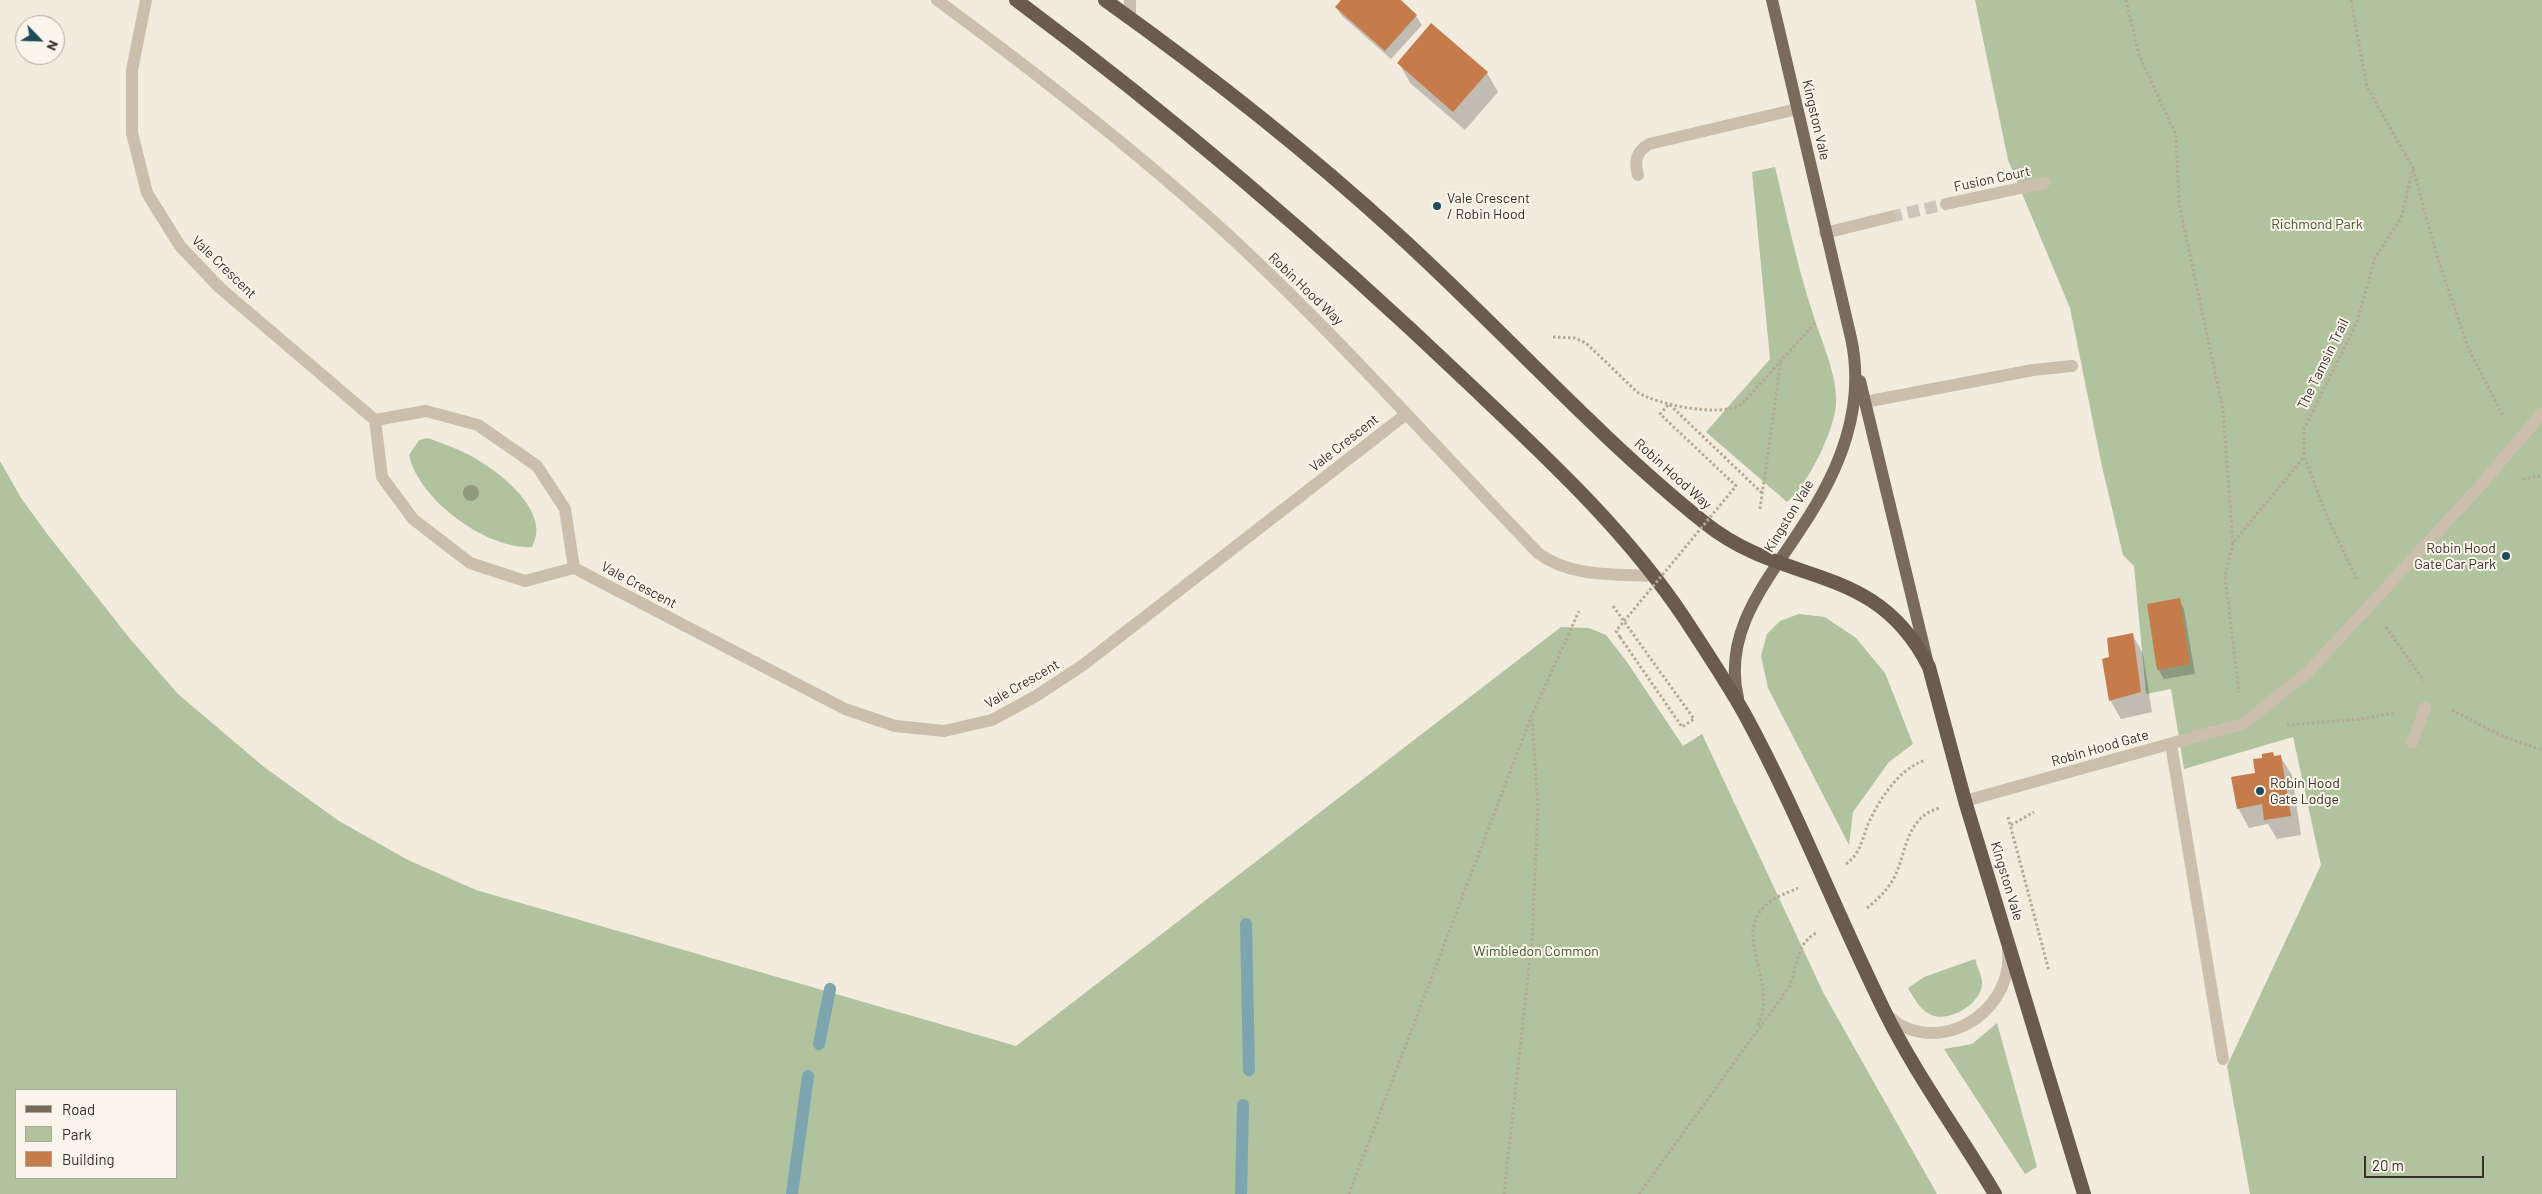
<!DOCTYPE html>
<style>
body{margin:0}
#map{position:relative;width:2542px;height:1194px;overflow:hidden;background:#f2ecde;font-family:Barlow,sans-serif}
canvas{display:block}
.legend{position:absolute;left:15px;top:1089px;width:162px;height:90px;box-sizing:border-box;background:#faf5eb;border:1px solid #aca69d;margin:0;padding:6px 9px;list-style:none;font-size:15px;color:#383029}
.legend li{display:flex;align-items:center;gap:10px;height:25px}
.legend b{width:25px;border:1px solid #aca69d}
.north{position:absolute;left:15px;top:15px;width:50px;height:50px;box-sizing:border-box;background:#faf5eb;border:1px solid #aca69d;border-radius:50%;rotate:114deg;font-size:14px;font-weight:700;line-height:20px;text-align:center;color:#383029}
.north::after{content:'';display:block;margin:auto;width:18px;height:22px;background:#1f4c5a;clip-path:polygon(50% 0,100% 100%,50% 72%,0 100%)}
.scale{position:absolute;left:2364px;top:1156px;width:120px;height:22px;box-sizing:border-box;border:2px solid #383029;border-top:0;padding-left:6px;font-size:15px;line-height:18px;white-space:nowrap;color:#383029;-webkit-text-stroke:4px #faf5eb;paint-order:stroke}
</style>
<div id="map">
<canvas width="2542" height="1194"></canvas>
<ul class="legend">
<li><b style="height:6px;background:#7a6a5b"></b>Road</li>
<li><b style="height:14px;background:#b0c29e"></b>Park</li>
<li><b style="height:14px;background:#c57b4a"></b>Building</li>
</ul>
<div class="north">N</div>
<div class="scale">20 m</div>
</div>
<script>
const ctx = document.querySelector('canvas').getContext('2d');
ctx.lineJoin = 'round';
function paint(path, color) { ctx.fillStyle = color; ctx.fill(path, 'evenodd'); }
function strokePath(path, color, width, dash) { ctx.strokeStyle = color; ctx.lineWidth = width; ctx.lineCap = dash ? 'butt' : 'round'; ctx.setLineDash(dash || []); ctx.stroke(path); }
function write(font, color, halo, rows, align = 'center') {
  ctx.font = font + ' Barlow,sans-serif'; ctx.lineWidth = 4; ctx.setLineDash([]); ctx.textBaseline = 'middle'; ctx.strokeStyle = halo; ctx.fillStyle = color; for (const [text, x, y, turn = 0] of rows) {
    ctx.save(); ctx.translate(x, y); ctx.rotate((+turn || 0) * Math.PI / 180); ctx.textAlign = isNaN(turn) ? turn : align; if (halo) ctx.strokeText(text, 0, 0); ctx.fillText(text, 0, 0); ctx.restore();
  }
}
paint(new Path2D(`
 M1975,0H2542V1194H2250L2227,1066L2321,865L2293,737L2184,769L2171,689L2146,694L2134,566L2123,555L2101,462L2070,308L2008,160Z
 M1775,167C1787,216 1797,266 1813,314C1821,341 1837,373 1836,402C1836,428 1807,487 1787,502L1706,432L1770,359L1752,172Z
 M428,438C446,445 465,451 481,462C506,477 551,515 532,547C487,550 418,499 409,455L419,440Z
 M0,461L21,498L48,535L131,640L178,694L264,767L339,821L408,860L476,890L1016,1046L1561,627L1589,628L1606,635L1627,662L1683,746L1702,734L1824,994L1937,1194H0ZM16,1090H176V1178H16Z
 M1799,614L1825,617L1856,638L1885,673L1913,744L1889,762L1853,812L1849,845L1768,688L1761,656L1767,634L1780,621Z
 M1975,959C1977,966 1981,974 1982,981C1984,1003 1949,1023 1931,1015C1920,1010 1914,998 1908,988L1924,977Z
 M1997,1023L2037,1167L2025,1174L1944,1049L1972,1044Z`), '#b0c29e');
paint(new Path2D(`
 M1342,0H1398L1416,16L1422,25L1391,59L1342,16L1336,7Z
 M1399,63L1487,73L1498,92L1465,130L1410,83Z
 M2179,600L2184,609L2195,674L2164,679L2158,669Z
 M2132,634L2143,654L2152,712L2121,719L2110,700V658Z
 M2272,753L2275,757L2280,756L2292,775L2301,835L2277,839L2268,824L2249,828L2238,808L2264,759Z`), '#0003');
strokePath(new Path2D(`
 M1246,924L1249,1070
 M819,1044L830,989
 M792,1194L808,1076
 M1241,1194L1243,1105`), '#7da5af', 12);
paint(new Path2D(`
 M1341,0H1401L1417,15L1385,51L1335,7Z
 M1431,23L1488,72L1453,112L1397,63Z
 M2180,598L2190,664L2157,670L2147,604Z
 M2133,633L2141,692L2109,701L2102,659L2109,657L2107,638Z
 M2273,752L2274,756L2281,755L2291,816L2264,820L2262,804L2237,809L2231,777L2255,773L2253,759L2262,758V754Z`), '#c57b4a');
strokePath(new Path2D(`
 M1890,217L1946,204`), '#cdc6ba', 12, [12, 6]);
strokePath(new Path2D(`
 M2126,0L2139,55L2176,135L2179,203L2223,410L2233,543L2304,457
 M2351,0L2367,87L2413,168L2401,218L2375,258L2357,322L2304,429V456L2328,519L2357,579
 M2413,169L2436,253L2469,350L2503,416
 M1553,337L1575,338L1586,343L1637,392C1658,405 1721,418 1742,404L1815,323
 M2523,479L2542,476
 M1733,483L1660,414L1669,404L1763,494
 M1760,509L1781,361
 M2233,543L2225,576L2239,692
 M1613,606L1694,719L1682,727L1620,637
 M2386,627L2424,681
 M2452,710L2502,736L2542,750
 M2287,725L2361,719L2395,713
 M2008,817L2049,971
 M2011,825L2034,812
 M1846,864C1860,854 1862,840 1868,824C1879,800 1899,768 1926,760
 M1867,908C1878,899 1888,890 1895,876C1907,850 1906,818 1939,808
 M1758,1025C1779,984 1733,937 1764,907C1772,898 1787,893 1798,888
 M1349,1194L1531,717L1579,611
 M1504,1194L1532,939L1538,807L1532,719
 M1639,1194L1787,990C1799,970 1794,945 1816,933`), '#b7a894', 3, [2.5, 2.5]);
strokePath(new Path2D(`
 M1638,175C1634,161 1636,152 1649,144L1797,109
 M1865,402L2033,370L2072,366
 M2412,743L2425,708
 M2171,744L2223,1059
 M1886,1014C1891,1018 1896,1023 1902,1026C1954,1051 2014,1005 2008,949`), '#cbbeaa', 12);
strokePath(new Path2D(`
 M2180,741L2243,724L2308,672L2480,486`), '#cbbeaa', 12);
strokePath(new Path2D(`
 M146,0L132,70V133L147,193L180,246L220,288L375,420L382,477L413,519L470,563L525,581L574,568L565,509L537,466L478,425L426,411L375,420
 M937,0C1032,70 1125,142 1213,221C1328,325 1431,442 1538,553C1569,577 1615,574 1652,576
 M1130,17V0
 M1946,204L2044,183
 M1825,233L1890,217
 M2480,486L2542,413
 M574,568L845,709L895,726L944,731L992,720L1036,696L1083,665L1405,415
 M1965,801L2180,741`), '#cbbeaa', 12);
strokePath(new Path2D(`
 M1860,381L1927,660
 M1738,698C1722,631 1768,580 1802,527C1840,470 1866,407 1851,338L1772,0`), '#7a6a5b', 12);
strokePath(new Path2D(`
 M1016,0C1175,118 1324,246 1467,382C1544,455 1626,530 1685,619C1705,650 1726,681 1744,713C1797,810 1836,913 1885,1012C1916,1075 1959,1133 1995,1194
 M1105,0C1206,72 1304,149 1395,232C1500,327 1595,435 1705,523C1786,588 1875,560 1929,667L1965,801L2084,1194`), '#6a5b4e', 14);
strokePath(new Path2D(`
 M1620,637L1616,631L1736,486L1733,483`), '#b7a894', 3, [2.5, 2.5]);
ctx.fillStyle = '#919a7d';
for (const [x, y] of [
 [471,493]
]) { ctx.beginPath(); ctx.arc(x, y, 8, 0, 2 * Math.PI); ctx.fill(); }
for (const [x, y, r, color] of [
 [1437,206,5,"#1f4c5a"],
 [2506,556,5,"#1f4c5a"],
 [2260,791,5,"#1f4c5a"]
]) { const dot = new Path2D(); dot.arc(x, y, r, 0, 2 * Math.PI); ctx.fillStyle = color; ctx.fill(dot); strokePath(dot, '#faf5eb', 2); }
write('14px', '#383029', '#faf5eb', [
 ["Kingston Vale",1816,120,77],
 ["Fusion Court",1992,179,-12],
 ["Vale Crescent",224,267,44],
 ["Robin Hood Way",1306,289,44],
 ["The Tamsin Trail",2323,364,-64],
 ["Vale Crescent",1344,443,-38],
 ["Robin Hood Way",1673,474,42],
 ["Kingston Vale",1789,516,-59],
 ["Vale Crescent",639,585,28],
 ["Vale Crescent",1022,684,-30],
 ["Robin Hood Gate",2100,748,-16],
 ["Kingston Vale",2007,881,73]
]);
write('14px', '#383029', '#faf5eb', [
 ["Vale Crescent",1447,198],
 ["/ Robin Hood",1447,214],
 ["Robin Hood",2496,548,"right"],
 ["Gate Car Park",2496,564,"right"],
 ["Robin Hood",2270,783],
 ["Gate Lodge",2270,799]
], 'left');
write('14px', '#41562d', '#faf5eb', [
 ["Richmond Park",2317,224],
 ["Wimbledon Common",1536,951]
]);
</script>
